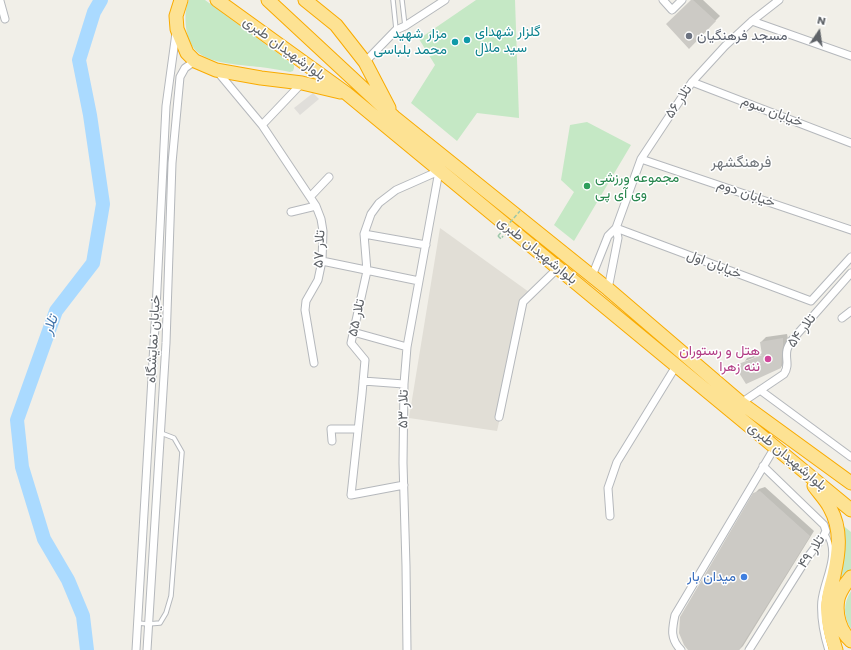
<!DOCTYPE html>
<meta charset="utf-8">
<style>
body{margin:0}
#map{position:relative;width:851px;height:650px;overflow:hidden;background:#f1efe8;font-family:Poppins,sans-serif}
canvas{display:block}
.north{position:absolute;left:799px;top:12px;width:40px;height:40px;-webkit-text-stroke:3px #fff;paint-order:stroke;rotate:13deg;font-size:11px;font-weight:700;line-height:16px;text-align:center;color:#5f6368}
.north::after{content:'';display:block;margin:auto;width:14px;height:18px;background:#5f6368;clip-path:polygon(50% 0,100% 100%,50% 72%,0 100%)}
</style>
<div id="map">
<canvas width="851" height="650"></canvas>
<div class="north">N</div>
</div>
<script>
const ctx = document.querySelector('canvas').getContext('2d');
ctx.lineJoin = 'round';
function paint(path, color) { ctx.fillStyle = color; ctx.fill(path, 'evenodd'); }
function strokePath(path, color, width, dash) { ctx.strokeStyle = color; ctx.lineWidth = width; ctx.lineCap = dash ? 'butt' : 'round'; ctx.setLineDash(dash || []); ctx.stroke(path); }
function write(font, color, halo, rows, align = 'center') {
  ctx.font = font + ' Poppins,Vazirmatn,sans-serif'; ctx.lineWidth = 3; ctx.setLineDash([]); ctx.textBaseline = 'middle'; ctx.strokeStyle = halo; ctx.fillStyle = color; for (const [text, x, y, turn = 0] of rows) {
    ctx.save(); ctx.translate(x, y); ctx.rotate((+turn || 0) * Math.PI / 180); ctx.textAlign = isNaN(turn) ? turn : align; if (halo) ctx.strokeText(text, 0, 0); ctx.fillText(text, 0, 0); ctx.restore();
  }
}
paint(new Path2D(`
 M313,93L319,99L300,115L294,108Z`), '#e0deda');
paint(new Path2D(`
 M440,228L529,292L497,431L409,418Z`), '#e1ded6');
paint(new Path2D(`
 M189,0H205L294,65V68L293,71L290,72C280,70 270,68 260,67C242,65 214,64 200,54C191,48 187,37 186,27C185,18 185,8 189,0Z
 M476,0H515L519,118L477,113L457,141L411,103L435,65L419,39Z
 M587,122L631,145L574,241L554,225L574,192L561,180L570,125Z
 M841,524L851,532V573L837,593Z
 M851,591V629C843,616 843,604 851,591Z`), '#c5e8c5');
paint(new Path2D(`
 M692,0H703L720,16L689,47Z
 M787,334L788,339L786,347V362L781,367L767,354L766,353L745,361L747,358L763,353L761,342L766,337Z
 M765,487L814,531L743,646L739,650H690L754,494L759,489Z`), '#0003');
strokePath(new Path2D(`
 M87,650L83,616L68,580L44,539L22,467L17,420L56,311L93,263L103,204L90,115L79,60L94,12L101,0`), '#aadaff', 14);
paint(new Path2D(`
 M691,0H693L716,21L689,49L666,24Z
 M783,338V345L782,353L781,368L746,384L736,368L741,363L762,355L760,342Z
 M760,491L810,536L739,650H688L684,645L679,633L680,617L753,493Z`), '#cccac5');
const lane = new Path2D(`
 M393,0L396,29
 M402,0L405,26
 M825,533C840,555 822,579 820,602C819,619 822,634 827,650
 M138,623L148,624L160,623L166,613L171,596L182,452L174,438L161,433`);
const street = new Path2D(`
 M663,0L672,10L682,0
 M0,1L5,19
 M752,21L851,56
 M365,62L396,30L405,26L445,0
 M217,71L262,125L316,206L321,219L323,231L322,261L318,280L306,301L305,310L314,363
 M692,82L851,143
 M262,125L302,83
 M641,159L851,230
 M310,197L329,177
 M291,212L316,206
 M616,228L811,301L851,257
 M364,234L426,245
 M322,261L419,281
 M592,276L608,236L616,228
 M608,289L618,238L616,228L641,159L692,82L725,46L752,21L779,0
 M842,318L851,311
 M353,332L407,347
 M363,381L404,384
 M760,390L851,457
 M741,403L784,374C790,365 785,359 787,350C788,346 790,343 792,340L851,273
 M499,417L523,302L558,268
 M332,441L331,429H358
 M404,485L351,495L362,394L365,360L351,343L367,271L364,234L371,214L379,203L396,190L439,171
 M610,516L608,488L617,462L676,366
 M136,650L156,309L166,106L176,33
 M147,650L166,343L172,163L180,77L185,68L195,61
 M407,650L406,566L403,463L404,384L407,347L439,171
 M681,650C670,639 672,629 675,615L775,447
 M749,650L807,558L823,537L826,531L824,525L763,466`);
const highway = new Path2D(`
 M181,0L176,16L177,29L187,53L195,61L216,70L261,78L302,83L340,92
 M217,0L346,93L851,510
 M268,0L394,117L608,289L741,403L851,483
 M305,0L336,25L365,62L389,108
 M814,486C819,493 826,500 830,508C842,529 839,553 834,575C832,584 828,595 828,605C827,621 831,635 836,650
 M851,577C846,583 840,591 838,599C835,614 840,631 851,641`);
strokePath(lane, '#b5b8bc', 5.5);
strokePath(street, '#b5b8bc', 9);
strokePath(highway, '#f9ab00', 15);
strokePath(new Path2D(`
 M498,236L501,239L503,236`), '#9cc7a9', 1.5, [4, 2]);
strokePath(lane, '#fff', 3.5);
strokePath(street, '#fff', 7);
strokePath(highway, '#fde293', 13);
strokePath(new Path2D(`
 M498,236L520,211`), '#9cc7a9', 1.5, [4, 2]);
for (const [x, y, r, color] of [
 [689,36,4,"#6b7280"],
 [467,40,4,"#0f9aa8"],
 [455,42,4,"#0f9aa8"],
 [587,186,4,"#2e9e5b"],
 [768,359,4,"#d1479c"],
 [744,577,4,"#3f7fe0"]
]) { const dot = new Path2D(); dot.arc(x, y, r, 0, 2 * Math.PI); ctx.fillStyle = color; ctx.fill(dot); strokePath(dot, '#fff', 1.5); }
write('14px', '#0d838f', '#fff', [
 ["گلزار شهدای",475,32],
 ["سید ملال",475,48],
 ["مزار شهید",447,34,"right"],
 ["محمد بلباسی",447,50,"right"]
], 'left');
write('14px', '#5b616d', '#fff', [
 ["مسجد فرهنگیان",697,36]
], 'left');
write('14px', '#5f6368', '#fff', [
 ["بلوارشهیدان طبری",284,49,36],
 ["تلار ۵۶",679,102,-56],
 ["خیابان سوم",772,112,21],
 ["خیابان دوم",746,194,19],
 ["تلار ۵۷",320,249,-87],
 ["بلوارشهیدان طبری",537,251,39],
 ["خیابان اول",714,265,21],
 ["تلار ۵۵",357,318,-78],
 ["تلار ۵۴",802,331,-53],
 ["خیابان نمایشگاه",154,339,-87],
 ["تلار ۵۳",404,409,-89],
 ["بلوارشهیدان طبری",787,457,40],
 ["تلار ۴۹",812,552,-56]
]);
write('14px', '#27864d', '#fff', [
 ["مجموعه ورزشی",595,178],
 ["وی آی پی",595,194]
], 'left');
write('14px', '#b23c85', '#fff', [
 ["هتل و رستوران",760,351],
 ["ننه زهرا",760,367]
], 'right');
write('14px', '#366cbe', '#fff', [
 ["میدان بار",736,577]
], 'right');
write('15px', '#70757a', '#fff', [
 ["فرهنگشهر",741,163]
]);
write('italic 15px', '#4174aa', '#fff', [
 ["تلار",51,325,-69]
]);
</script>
